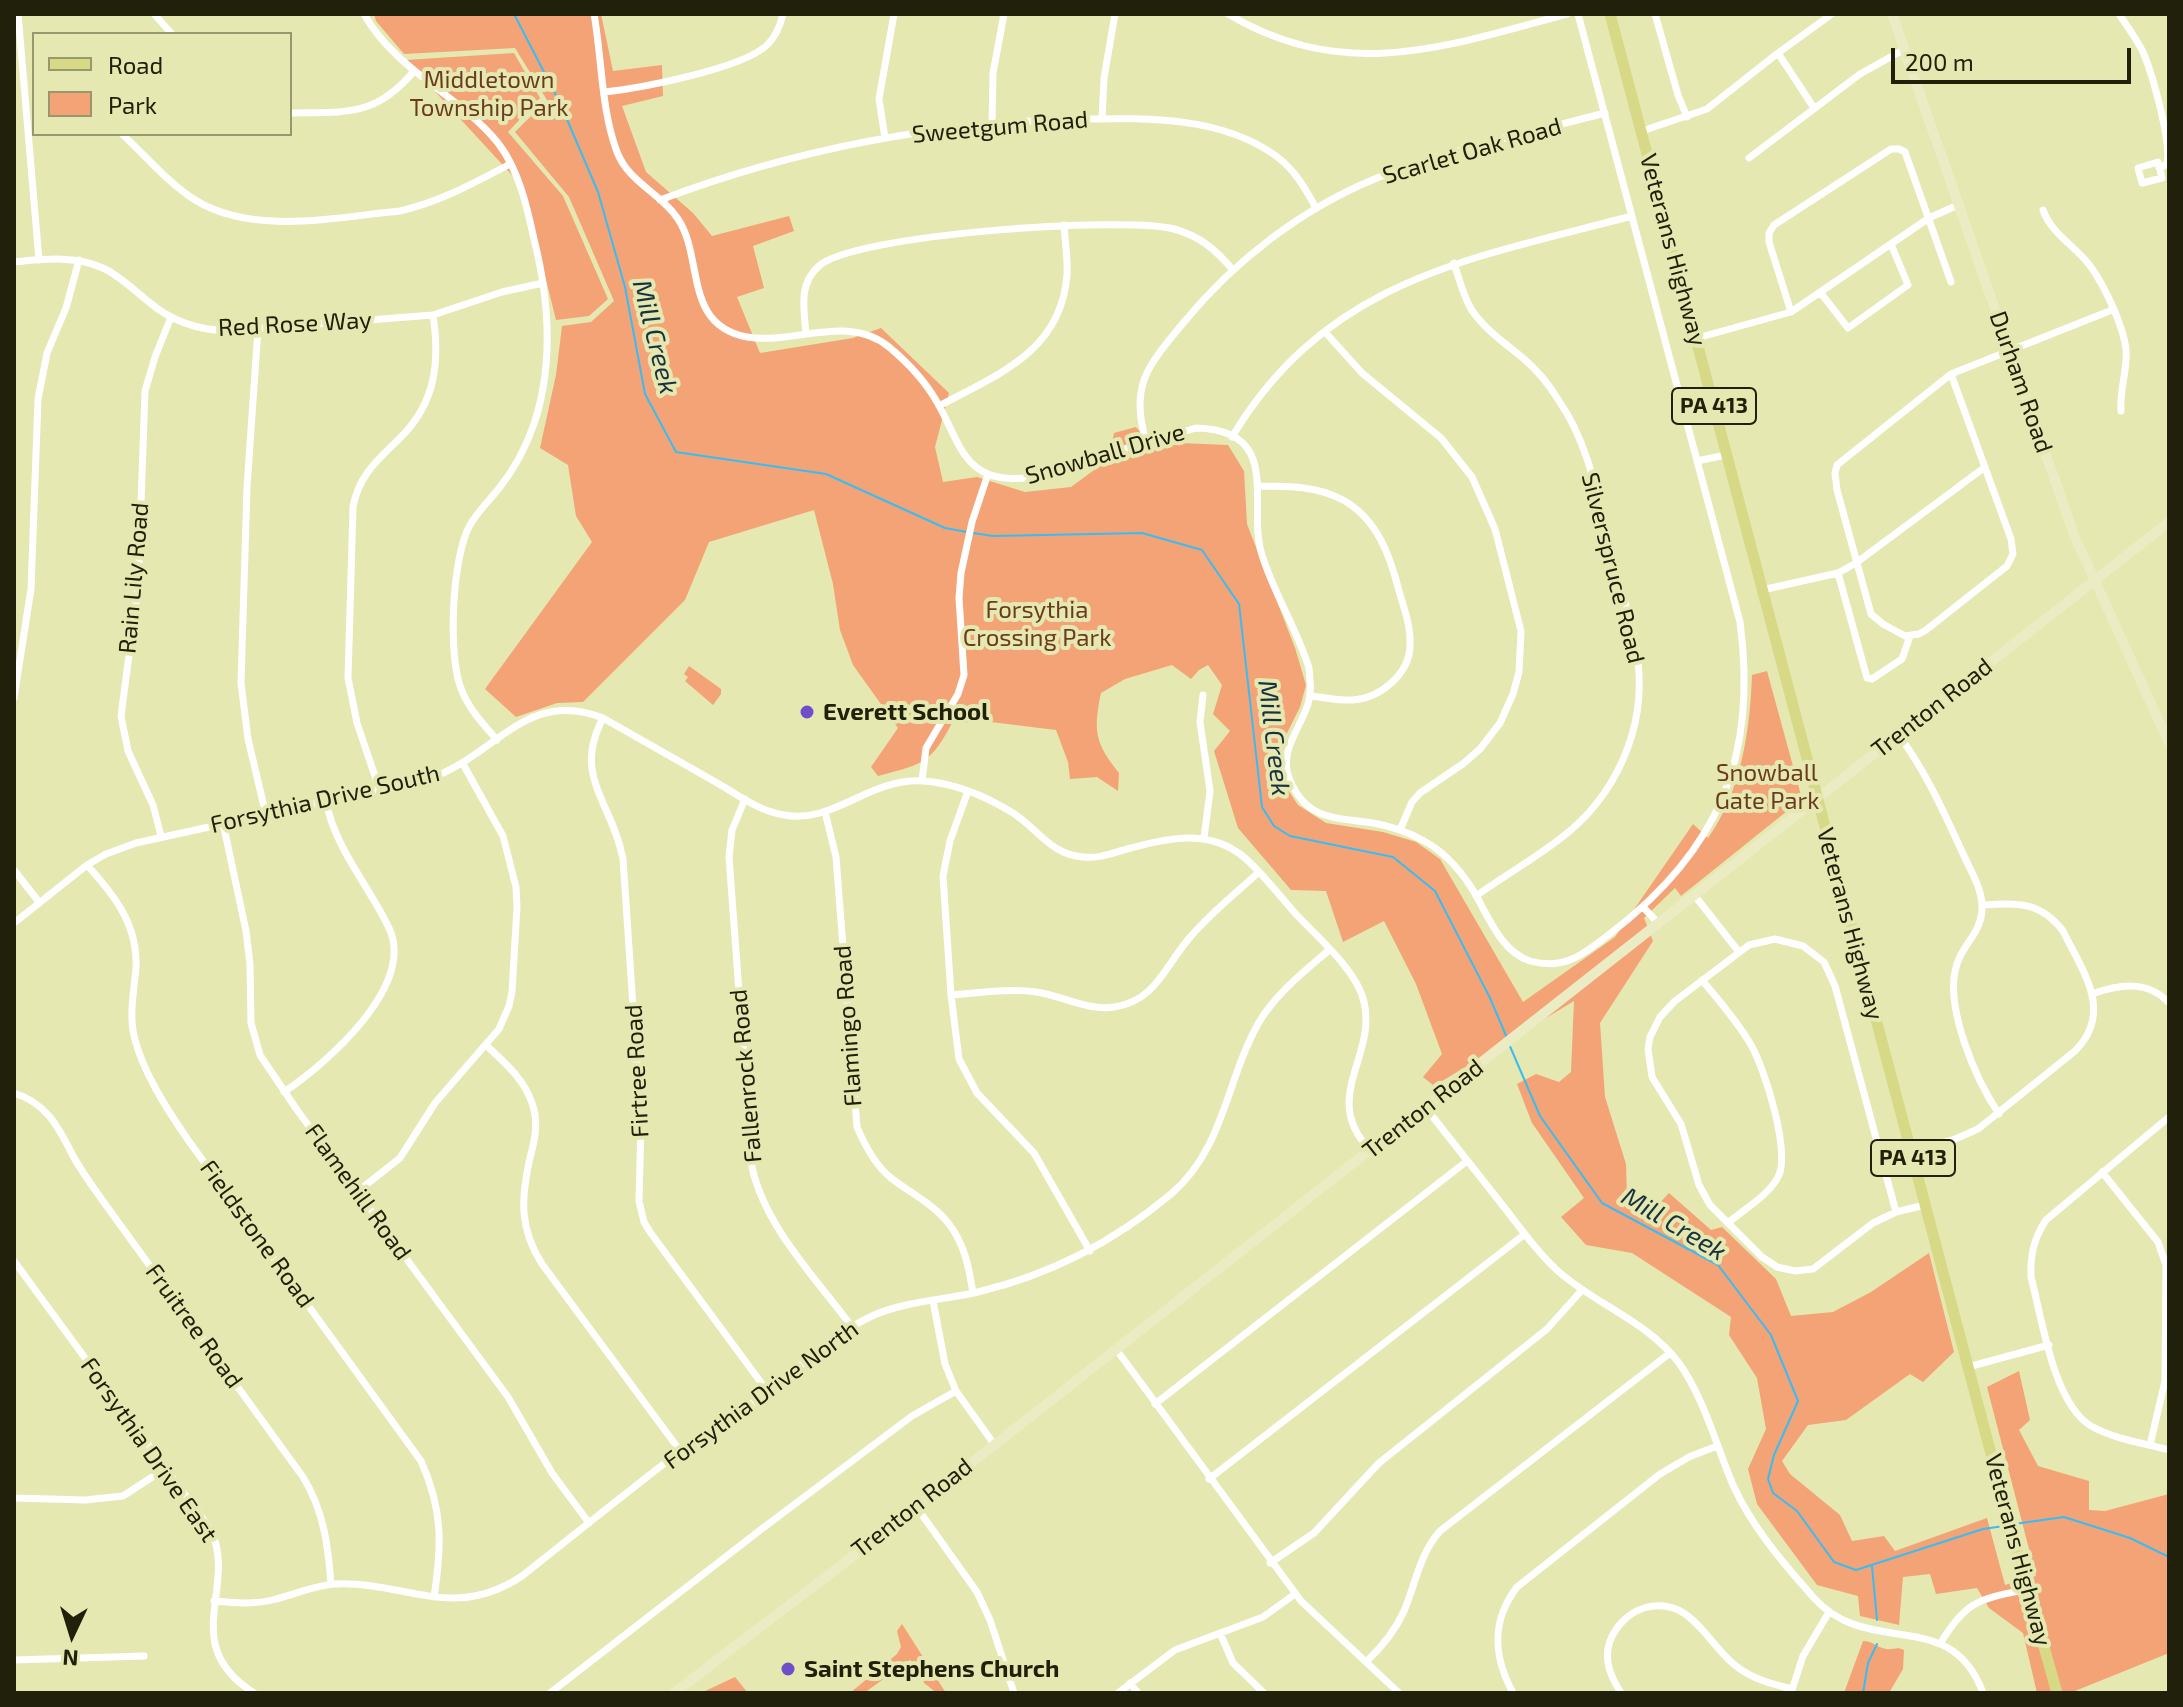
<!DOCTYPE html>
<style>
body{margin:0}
#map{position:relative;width:2183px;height:1707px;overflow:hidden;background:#e5e8b0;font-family:"Exo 2",sans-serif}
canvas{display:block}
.frame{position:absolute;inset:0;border:16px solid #20200b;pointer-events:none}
.legend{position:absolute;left:32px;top:32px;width:260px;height:104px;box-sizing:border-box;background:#e5e8b0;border:2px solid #96986e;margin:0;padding:10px 14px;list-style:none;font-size:24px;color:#20200b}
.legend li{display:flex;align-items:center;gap:16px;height:40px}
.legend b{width:40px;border:2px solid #96986e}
.north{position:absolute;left:32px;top:1595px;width:80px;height:80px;-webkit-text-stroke:6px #e5e8b0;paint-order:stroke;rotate:184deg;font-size:22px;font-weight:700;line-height:32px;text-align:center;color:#20200b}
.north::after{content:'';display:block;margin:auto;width:28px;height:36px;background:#20200b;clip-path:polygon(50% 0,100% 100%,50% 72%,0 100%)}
.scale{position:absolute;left:1891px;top:48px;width:240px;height:36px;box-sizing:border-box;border:4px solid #20200b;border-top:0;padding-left:10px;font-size:24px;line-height:28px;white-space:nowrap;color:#20200b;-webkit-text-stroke:6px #e5e8b0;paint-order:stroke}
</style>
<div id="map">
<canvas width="2183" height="1707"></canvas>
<div class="frame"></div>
<ul class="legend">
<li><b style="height:10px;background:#d7d987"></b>Road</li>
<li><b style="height:22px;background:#f3a375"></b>Park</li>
</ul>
<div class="north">N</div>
<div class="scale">200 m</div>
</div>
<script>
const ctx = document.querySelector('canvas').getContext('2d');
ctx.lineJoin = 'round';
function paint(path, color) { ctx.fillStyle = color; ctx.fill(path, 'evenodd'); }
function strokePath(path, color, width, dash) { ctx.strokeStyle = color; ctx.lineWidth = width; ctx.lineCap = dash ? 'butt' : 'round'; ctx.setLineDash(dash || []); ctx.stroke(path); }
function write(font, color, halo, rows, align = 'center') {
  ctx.font = font + ' "Exo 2",sans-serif'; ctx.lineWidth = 8; ctx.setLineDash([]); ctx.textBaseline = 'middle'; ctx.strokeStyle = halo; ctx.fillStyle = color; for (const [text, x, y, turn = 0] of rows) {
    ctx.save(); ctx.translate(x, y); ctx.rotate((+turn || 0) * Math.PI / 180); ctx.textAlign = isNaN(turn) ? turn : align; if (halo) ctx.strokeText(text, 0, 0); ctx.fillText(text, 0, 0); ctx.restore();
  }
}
paint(new Path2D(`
 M374,14H601L613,71L662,65L663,96L622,106L646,172L693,213L712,236L789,216L794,231L753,246L764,288L737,297L760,353L853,338L881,328L949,393L935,447L943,482L977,477L1025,492L1071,487L1109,459L1114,433L1136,427L1156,451L1181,443L1228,445L1244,471L1247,524L1295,648L1306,685L1300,707L1286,735L1281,761L1284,784L1298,805L1326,823L1383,832L1416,842L1440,859L1523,1002L1615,937L1693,824L1708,838C1741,792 1750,731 1752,675L1767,671L1802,799L1681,896L1675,888L1644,918L1653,941L1600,1023L1605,1097L1626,1164L1627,1197L1654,1209L1669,1193L1711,1230L1722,1227L1776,1279L1791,1316L1833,1312L1871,1292L1929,1253L1954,1352L1923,1382L1910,1374L1846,1420L1808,1425L1782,1461L1790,1474L1840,1515L1852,1541L1884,1536L1895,1551L1987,1518L2005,1585L2036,1576L1987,1387L2019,1371L2030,1420L2019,1430L2038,1466L2089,1481V1510L2105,1511L2169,1494V1653L2070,1693H2037L2023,1633L1989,1608L1977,1588L1936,1594L1930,1574L1903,1577L1899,1625L1860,1616L1858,1596L1817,1585L1757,1504L1748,1469L1766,1429L1757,1378L1729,1335L1731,1317L1632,1253L1586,1245L1561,1217L1584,1198L1532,1123L1517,1084L1536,1074L1559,1082L1571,1072L1574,1001L1434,1086L1423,1077L1442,1054L1416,984L1384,921L1343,942L1326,891L1291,890L1238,828L1214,751L1230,731L1213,714L1222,685L1208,665L1199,670L1191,679L1172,665L1125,679L1101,693C1093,731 1095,743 1119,773L1118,791L1097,777L1070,779L1068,762L1056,730L991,722L952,723C930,765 922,764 878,776L871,767L898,728L853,665L840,630L833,584L814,510L709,542L685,600L583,702L557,703L516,717L485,689L592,542L576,516L568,465L540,448L556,375L562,326L591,322L614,301L569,197L515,132L547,100L515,48L404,54L376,21Z
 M514,53L540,98L508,132L563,196L608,299L589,316L556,320L523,187L406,60Z
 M689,666L721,689V694L713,705L685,681L688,677L684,674Z
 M902,1624L946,1693H937L924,1683L921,1669L910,1660L864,1693H850L897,1654L901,1647L897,1631Z
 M1863,1641C1873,1641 1878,1648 1886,1649C1894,1650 1897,1646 1904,1650L1903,1669L1889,1693H1844Z
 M735,1677L748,1693H701Z`), '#f3a375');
strokePath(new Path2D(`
 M514,14L560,103L598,192L625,287L645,394L676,452L826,474L945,528L967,532
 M973,533L993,536L1142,533L1202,550L1239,604L1262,807L1274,826L1290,836L1393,857L1435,891L1490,998L1507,1038
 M1509,1044L1540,1116L1602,1203L1718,1265L1771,1335L1798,1401L1774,1455L1768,1479L1773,1493L1797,1511L1834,1562L1856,1570L1983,1529L2004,1526
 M2014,1524L2064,1517L2130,1538L2169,1557
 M1872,1566L1877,1620
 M1863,1693L1868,1663L1877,1644`), '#39bcf3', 2);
strokePath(new Path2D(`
 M18,14L39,260
 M154,14L172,34
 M364,14C396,71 458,94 498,143C519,170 527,207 534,239C549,299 554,364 534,424C526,447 515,468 500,487C490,500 478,511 470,525C452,556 447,658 462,691C469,709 484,725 497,740
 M594,14C602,59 601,109 617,152C629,183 661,193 678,219C704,258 683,325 747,337C794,345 848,313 889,347C907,362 925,381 937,402C960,442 964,484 1024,478L1196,428C1285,430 1246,506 1262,555C1274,594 1297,629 1309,668C1310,680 1312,692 1308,704C1300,729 1279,751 1289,778C1306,821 1334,817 1373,823C1391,826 1408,832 1424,841C1443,851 1459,869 1471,887C1487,912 1499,951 1530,961C1565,971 1585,953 1611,933C1719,850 1758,757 1740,622L1578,14
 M1228,14C1345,84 1447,46 1567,14
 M1655,14L1678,95L1687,117
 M2119,14C2127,26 2136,38 2143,52C2152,73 2172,143 2167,164L2159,168
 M1778,53L1814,108
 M605,92C641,88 740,69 766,46C775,38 780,27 783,14
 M290,113C346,112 376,117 414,71
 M1102,119L1104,78L1115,14
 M992,124L993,73L1004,14
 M1642,131L1707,109L1778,53L1832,14
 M122,134C146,156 168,183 195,200C254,236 336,217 400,211C440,202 474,183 510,164
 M885,138L879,99L894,14
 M1749,158L1860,74L1905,49
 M2158,162L2162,178L2142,183L2138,168Z
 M660,200C795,149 938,122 1082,119C1146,118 1221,116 1276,156C1295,170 1305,188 1316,208
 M2043,210C2052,235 2076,246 2091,267C2105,287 2123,325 2126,349C2128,370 2119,390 2121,411
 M14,262C45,259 76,255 105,269C121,277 135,291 149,302C172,322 199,330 228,331L433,315L502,292L543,283
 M1454,263C1459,279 1463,295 1471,309C1485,330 1505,343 1524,359C1537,370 1550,386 1559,401C1590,445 1599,504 1612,556C1621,591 1634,626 1638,662C1646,730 1615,797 1561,838C1534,859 1504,876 1476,896
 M1820,292L1848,328L1908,285L1891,244
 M1791,312L1769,242V233L1774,225L1891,149H1899L1905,152L1951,282
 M258,329L247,487L241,683L248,739L266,815
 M1325,332L1362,373L1441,438L1472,477L1495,529L1521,631L1519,672L1513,694L1500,723L1480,749L1464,763L1420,793L1412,802L1400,830
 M806,334C804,309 798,284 819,266C854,234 1124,216 1174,229C1200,236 1216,250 1233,270
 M1697,338L1791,312L1929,218L1960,204
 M1951,374L2011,539L2013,554L2007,566L1926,630L1919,634L1905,636L1883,624L1871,614L1837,490L1835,473L1837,465L1951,374L2112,310
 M939,406C998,374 1061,352 1067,275C1068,259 1065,242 1064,225
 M1232,437C1327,279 1469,259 1632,216
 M1146,441C1129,384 1149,365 1184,322C1235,260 1303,208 1377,178C1450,149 1529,133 1605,113
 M1697,461L1726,455
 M1259,486C1288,486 1317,486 1343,500C1377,519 1390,555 1399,591C1404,608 1411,627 1410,645C1410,674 1380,698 1353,700C1339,701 1324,697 1310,696
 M1838,573L1867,678L1872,679L1902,659L1910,636
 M1762,590L1838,573L1856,563L1985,467
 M1203,695L1200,722L1210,791L1204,838
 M14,698L31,589L38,399L47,353L66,308L79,260
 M603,718C572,777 612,801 623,859L641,1124L639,1201L644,1222L650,1232L768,1392
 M1898,734C1927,773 1945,815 1965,858C1973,875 1983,891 1982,910C1981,933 1963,944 1957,964C1943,1005 1976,1080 1999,1114
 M922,781L926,748L958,694L964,675L959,598L961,573L972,522L988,474
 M380,791L357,723L348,678L353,507C359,474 379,459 401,437C436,402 440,361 433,315
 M968,791L950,841L943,876L951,995L959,1059L977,1093L1034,1153L1090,1251
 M745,799L732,830L729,857L752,1167C765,1227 816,1278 852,1327
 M825,812L836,857L857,1127C865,1146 875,1165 891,1178C910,1193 934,1204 949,1224C965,1245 969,1268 973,1293
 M223,823L246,931L250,964L251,1023L260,1055L297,1110L508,1397L552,1473L589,1523
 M161,836L153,805L128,751L121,716L138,587L145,391L155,357L171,317
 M87,865C115,896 138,925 136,968C134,991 129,1013 134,1036C143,1073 167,1109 188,1140L421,1461C443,1510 442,1545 434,1597
 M14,870L39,902
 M1695,896L1739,952
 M1643,907L1659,924
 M14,923L87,865L106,854L136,843L428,779C494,758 526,687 603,718C642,740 680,762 719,784C739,796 761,812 784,815C835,824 868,778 923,781C954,783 987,797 1013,813C1038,829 1051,855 1083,857C1100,859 1115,852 1131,848C1171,837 1211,829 1245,858C1263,874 1278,894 1294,912C1316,936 1357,970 1364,1002C1377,1057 1320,1098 1370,1150
 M1702,980C1719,1001 1738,1022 1751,1045C1765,1069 1791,1153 1778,1177C1769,1195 1743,1210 1728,1223
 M2092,994C2120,984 2148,980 2169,1003
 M951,995C979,993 1009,988 1037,992C1062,996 1088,1011 1114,1007C1157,1001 1166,963 1192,935C1212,912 1236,893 1259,872
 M487,1046C505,1063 524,1079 532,1103C539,1122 535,1139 530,1158C521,1198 519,1228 542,1264L681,1452
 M284,1092C327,1063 416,986 389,928C368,884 336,850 326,802
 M14,1093C46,1103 58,1126 72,1154C80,1169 90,1183 100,1197L303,1477C324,1511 328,1546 331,1584
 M1425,1107C1452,1141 1478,1174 1504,1207C1521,1229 1538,1253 1559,1272C1597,1305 1648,1322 1679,1363C1704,1398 1716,1445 1733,1485C1752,1527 1783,1563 1814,1598C1869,1659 1951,1605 1983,1693
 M2169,1117L2046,1220C2034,1238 2030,1255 2031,1277C2042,1318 2053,1403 2091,1426C2114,1439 2143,1443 2169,1450
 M1911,1151L1953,1140L1978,1129L2075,1051C2114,1012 2083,972 2063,931C2040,901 2017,903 1982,905
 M2102,1172L2158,1242L2166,1265L2165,1381L2150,1445
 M357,1192L400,1158L435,1103L499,1029L509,1006L512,992L517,907L516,887L503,836L463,764
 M1896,1212L1835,986L1824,962L1803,946L1775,939L1749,945L1675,1001L1660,1017L1650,1037L1648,1049L1652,1077L1681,1124L1699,1185L1710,1205L1762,1257L1777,1267L1795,1271L1813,1269L1873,1223L1896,1212L1925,1205
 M14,1261L211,1530C238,1588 177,1644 254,1693
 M933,1301L945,1364L956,1391L994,1444
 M1116,1349L1301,1601L1399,1693
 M1968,1367L2049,1345
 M1155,1404L1467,1161
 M1209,1479L1525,1234
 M14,1498L85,1500L123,1496L166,1468
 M915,1505L977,1592L990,1620L1014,1693
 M1270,1563L1314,1533L1379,1463L1547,1329L1582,1290
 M214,1601C235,1603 255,1605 276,1599C296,1594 315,1585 336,1584C406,1581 453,1622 522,1576C570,1538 617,1500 665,1463C697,1439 732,1418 765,1394C799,1369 833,1334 872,1316C905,1301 944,1300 978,1292C1049,1275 1115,1241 1171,1194C1224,1149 1226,1081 1258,1024C1275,994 1304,972 1329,950
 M1220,1633L1233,1663L1264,1693
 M1940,1644C1966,1600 1980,1599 2028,1589
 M14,1660L144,1656
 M1366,1662C1382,1647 1395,1631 1404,1611C1416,1583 1419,1555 1440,1531L1670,1353
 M1130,1683L1138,1693
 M550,1693L759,1531L912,1416L956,1391
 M1118,1693L1175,1650L1263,1617L1295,1594
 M1513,1693C1493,1656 1491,1621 1517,1587L1660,1474L1689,1457L1717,1446
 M1621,1693C1611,1677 1603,1660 1610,1641C1616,1626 1628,1613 1644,1608C1691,1595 1706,1643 1736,1666C1752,1679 1772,1684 1792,1689
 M1791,1693L1803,1656L1829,1612`), '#fff', 7);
strokePath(new Path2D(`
 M1892,14L2074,535L2169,743
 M674,1693L848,1560L2169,522`), '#ebecc3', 10);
strokePath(new Path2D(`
 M1610,14L2012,1533L2057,1693`), '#d7d987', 11);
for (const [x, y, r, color] of [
 [807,712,8,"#6e4fc9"],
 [788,1669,8,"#6e4fc9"]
]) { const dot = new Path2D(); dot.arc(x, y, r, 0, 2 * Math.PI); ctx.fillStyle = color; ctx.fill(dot); strokePath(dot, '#e5e8b0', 3); }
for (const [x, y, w] of [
 [1714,406,84],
 [1913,1158,84]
]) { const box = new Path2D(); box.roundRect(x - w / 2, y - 18, w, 36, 6); ctx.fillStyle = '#e5e8b0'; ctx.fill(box); strokePath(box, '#20200b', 2); }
write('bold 22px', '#20200b', null, [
 ["PA 413",1714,406],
 ["PA 413",1913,1158]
]);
write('24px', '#6b3b1e', '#e5e8b0', [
 ["Middletown",489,80],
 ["Township Park",489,108],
 ["Forsythia",1037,610],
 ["Crossing Park",1037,638],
 ["Snowball",1767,773],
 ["Gate Park",1767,801]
]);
write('24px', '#20200b', '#e5e8b0', [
 ["Sweetgum Road",1000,127,-5],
 ["Scarlet Oak Road",1472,151,-16],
 ["Veterans Highway",1673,250,75],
 ["Red Rose Way",295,324,-3],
 ["Durham Road",2021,382,71],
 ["Snowball Drive",1105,454,-16],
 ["Silverspruce Road",1613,568,76],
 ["Rain Lily Road",134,578,-85],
 ["Trenton Road",1932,708,-38],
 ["Forsythia Drive South",325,799,-13],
 ["Veterans Highway",1850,924,75],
 ["Flamingo Road",848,1026,-94],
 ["Firtree Road",637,1071,-93],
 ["Fallenrock Road",746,1076,-95],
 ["Trenton Road",1423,1109,-38],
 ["Flamehill Road",358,1192,54],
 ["Fieldstone Road",257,1234,54],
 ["Fruitree Road",194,1326,54],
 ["Forsythia Drive North",761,1395,-36],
 ["Forsythia Drive East",149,1450,55],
 ["Trenton Road",912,1508,-38],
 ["Veterans Highway",2018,1550,75]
]);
write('bold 24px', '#20200b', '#e5e8b0', [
 ["Everett School",823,712],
 ["Saint Stephens Church",804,1669]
], 'left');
write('italic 26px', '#18323f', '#e5e8b0', [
 ["Mill Creek",655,337,76],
 ["Mill Creek",1274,738,83],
 ["Mill Creek",1674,1224,31]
]);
</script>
